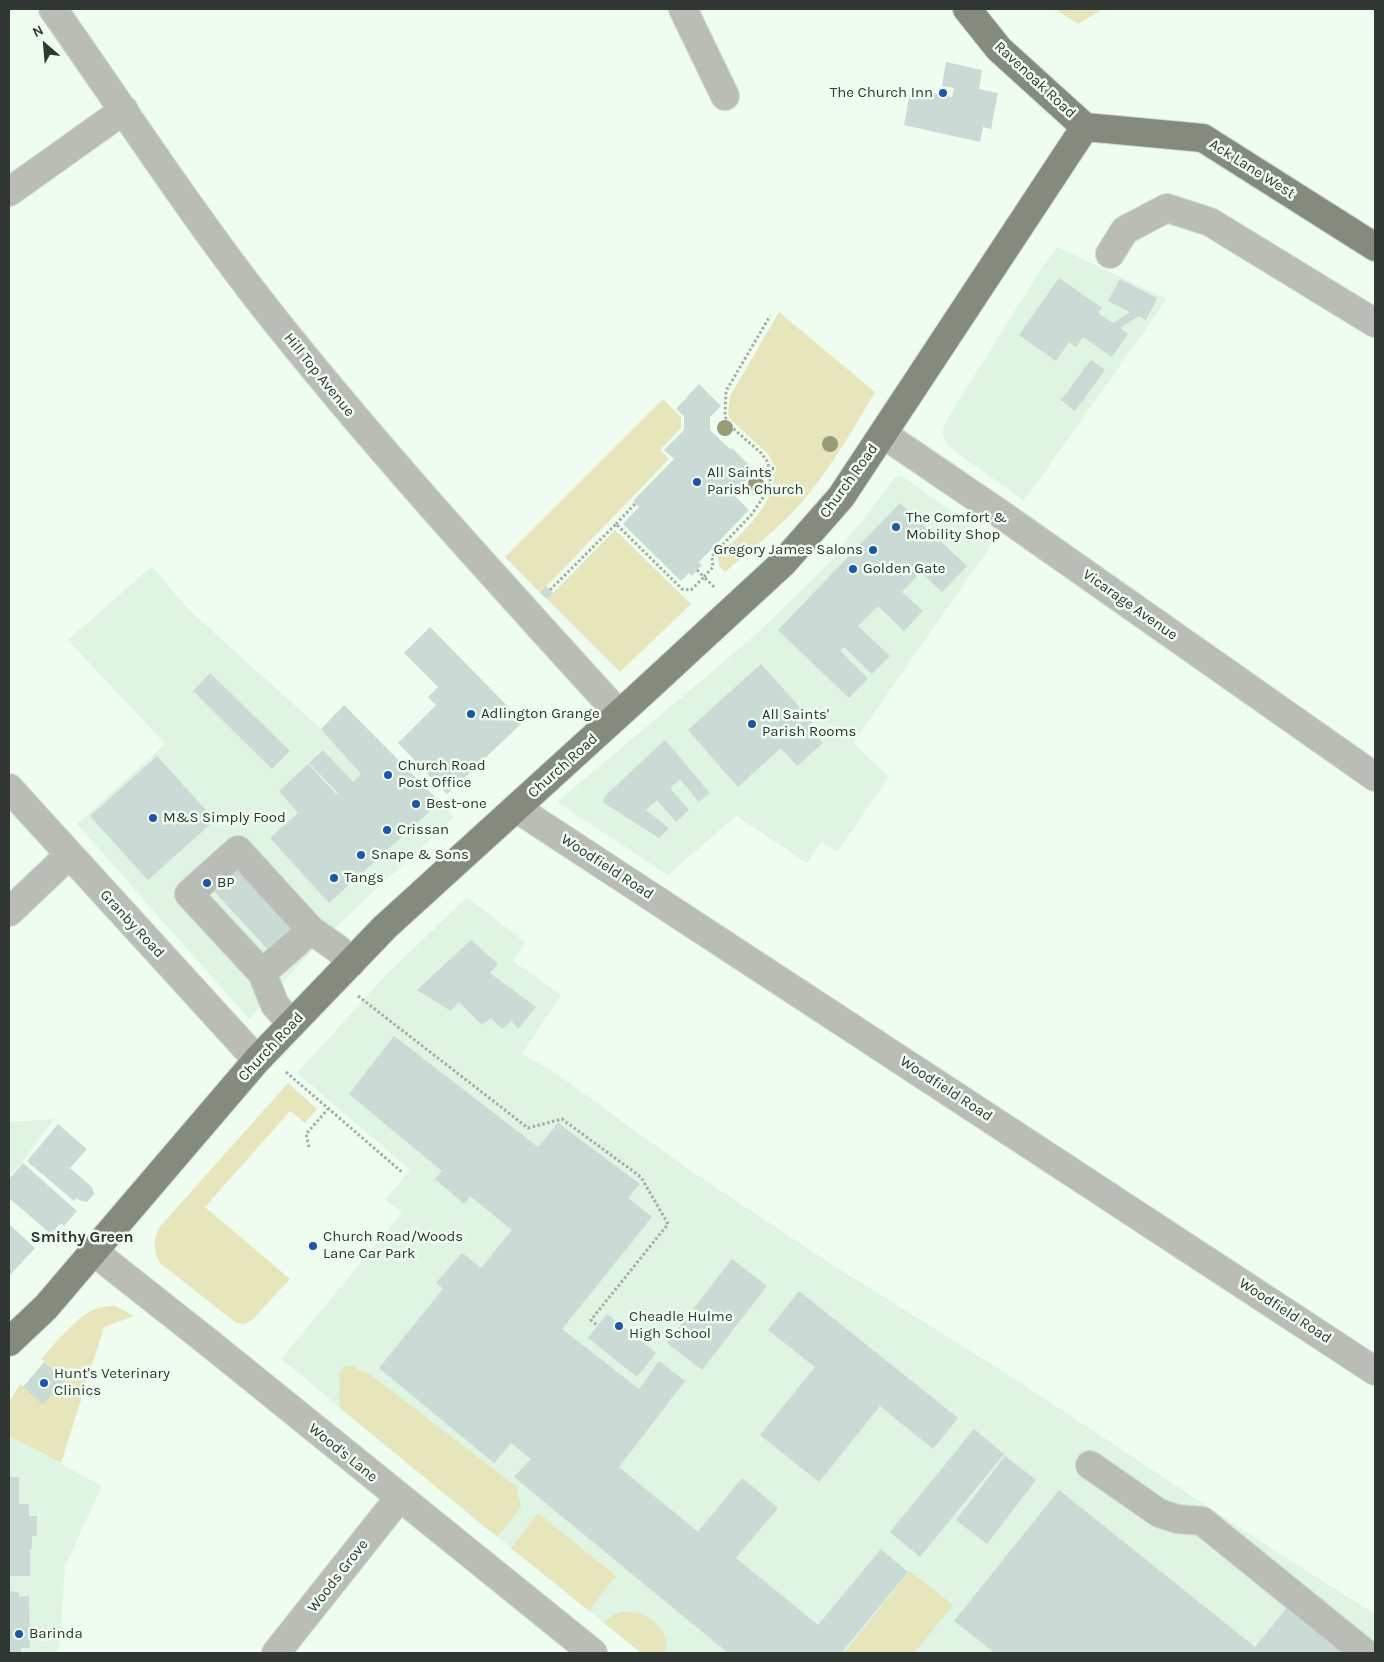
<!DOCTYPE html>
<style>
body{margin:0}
#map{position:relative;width:1384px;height:1662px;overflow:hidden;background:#effdf0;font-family:Karla,sans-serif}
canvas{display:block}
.frame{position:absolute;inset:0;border:10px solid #313732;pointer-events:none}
.north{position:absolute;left:20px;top:20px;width:50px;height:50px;-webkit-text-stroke:4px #effdf0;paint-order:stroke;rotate:333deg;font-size:14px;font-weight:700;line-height:20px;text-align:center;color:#313732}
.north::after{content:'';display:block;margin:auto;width:18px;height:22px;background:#313732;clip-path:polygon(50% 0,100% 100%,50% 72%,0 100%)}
</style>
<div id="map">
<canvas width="1384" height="1662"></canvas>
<div class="frame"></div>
<div class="north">N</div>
</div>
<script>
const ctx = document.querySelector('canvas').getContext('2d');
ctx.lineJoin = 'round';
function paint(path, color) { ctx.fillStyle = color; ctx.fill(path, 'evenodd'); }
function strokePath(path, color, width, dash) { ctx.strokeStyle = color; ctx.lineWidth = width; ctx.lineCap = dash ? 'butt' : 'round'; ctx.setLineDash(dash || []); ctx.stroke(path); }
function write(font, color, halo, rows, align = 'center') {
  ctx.font = font + ' Karla,sans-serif'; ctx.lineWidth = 5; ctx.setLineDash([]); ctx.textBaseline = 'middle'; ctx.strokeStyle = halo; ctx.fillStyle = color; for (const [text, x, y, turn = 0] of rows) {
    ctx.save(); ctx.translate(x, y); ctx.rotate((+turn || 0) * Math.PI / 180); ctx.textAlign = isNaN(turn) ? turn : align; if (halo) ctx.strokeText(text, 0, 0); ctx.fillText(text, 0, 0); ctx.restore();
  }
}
paint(new Path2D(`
 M1057,247L1167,299L1024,501L949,447L942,434L946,421L1036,277Z
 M899,476L903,477L994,541L853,743L889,777L837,852L821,842L807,863L736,816L668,875L557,802L753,637L827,565L895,478Z
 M152,566L186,607L321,729L344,705L454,817L327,935L249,1019L77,824L165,744L68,640Z
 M467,897L525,942L513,961L561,995L522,1054L551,1070L688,1169L831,1264L1007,1374L1272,1549L1375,1614V1653H641L440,1490L281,1359L402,1213L385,1200L410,1170L297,1073L385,976Z
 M54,1119L22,1163L9,1175V1122Z
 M9,1436L102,1486L65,1566L61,1627L58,1653H9Z`), '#dff4e2');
paint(new Path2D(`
 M1055,9H1103L1078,24Z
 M779,312L875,392C850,435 821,485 785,520C766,538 745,555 725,572L719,566L718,557C741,533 792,492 768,454L730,419L728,414L730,396Z
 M663,399L681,417V428L660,450L669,459L540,593L505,557Z
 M615,530L691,604L620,672L547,599Z
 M288,1083L317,1109L305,1123L290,1111L205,1207L290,1279L253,1319L245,1324L236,1323L160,1263C153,1249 153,1244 158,1229Z
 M115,1306L134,1316L104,1327L61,1463L9,1436V1402L20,1384L43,1404L65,1380L41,1359C54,1345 77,1316 95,1309C101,1307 108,1306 115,1306Z
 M344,1366H352L372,1376L516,1486L521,1507L497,1537L340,1408L339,1373Z
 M538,1513L616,1576L589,1611L511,1548Z
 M910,1571L953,1605L914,1653H844Z
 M621,1612C626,1612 631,1612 637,1613C654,1617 673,1636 665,1653H641L603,1622L612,1616Z`), '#e7e5bc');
paint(new Path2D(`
 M946,62L982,70L979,89L998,93L991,129L983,127L980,142L904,125L911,88L952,97L954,88L942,86Z
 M1059,278L1102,308L1098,313L1113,323L1130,312L1108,301L1120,279L1157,298L1146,320L1139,316L1120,328L1128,334L1112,357L1083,337L1076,347L1069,342L1056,361L1019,335Z
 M1091,360L1105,370L1075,411L1061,400Z
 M699,384L721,406L710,417V430L731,450L732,448L755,471L733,494L749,510L699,562L702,565L692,576L689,573L681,581L623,524L639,507L633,501L674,459L664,450L684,430V416L676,409Z
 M900,503L967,566L942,592L921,572L902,592L923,611L904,631L878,606L858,626L890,656L872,674L844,647L840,651L868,678L849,698L778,630Z
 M546,586L553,593L547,599L540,593Z
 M430,627L523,722L447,794L398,743L436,705L428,697L438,687L404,653Z
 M761,664L813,722L808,726L823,743L797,766L781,748L738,787L688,730Z
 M210,673L290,751L272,769L193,691Z
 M344,705L440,802L329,903L270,838L298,813L279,791L308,764L336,794L338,793L309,763L323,750L353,782L361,774L321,729Z
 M665,740L710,793L699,802L680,779L670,788L689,810L676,822L657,800L646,810L669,828L659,838L604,803L603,799L606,795Z
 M157,756L215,820L148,880L90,816Z
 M243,865L299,927L271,953L214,891Z
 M471,940L498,964L490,973L536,1007L518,1029L511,1021L502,1029L491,1018L482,1025L459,1002L451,1011L417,990Z
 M394,1036L538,1147L558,1123L640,1184L628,1198L652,1217L562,1329L639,1389L659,1361L685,1381L619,1467L698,1532L742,1478L778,1508L736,1558L818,1625L881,1549L908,1572L841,1653H728L514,1477L531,1459L511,1443L494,1463L379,1368L443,1289L436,1283L462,1253L481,1268L512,1230L470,1196L464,1204L435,1179L442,1171L349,1094Z
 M58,1124L87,1149L70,1168L92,1187L94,1194L87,1202L81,1201L76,1198L74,1201L27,1161Z
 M23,1163L77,1211L64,1226L61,1223L51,1234L9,1198V1179Z
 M9,1224L35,1248L9,1276Z
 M732,1259L767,1286L702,1370L667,1343Z
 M799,1291L958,1418L933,1449L880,1406L819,1482L760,1435L815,1367L768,1330Z
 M607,1314L656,1353L637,1377L588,1338Z
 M44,1362L65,1380L43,1405L23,1387Z
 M974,1429L1004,1454L920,1557L890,1532Z
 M1005,1456L1036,1480L987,1544L956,1520Z
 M9,1477H19V1504H29V1516H37V1536H32V1549H30V1576H9Z
 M1059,1490L1255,1647L1289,1605L1346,1650L1343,1653H995L954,1621Z
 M9,1591L19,1592V1597L29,1596L30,1648H21V1653H9Z`), '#c9dbd4');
const minor = new Path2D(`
 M53,9C127,114 197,223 278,324C386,459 503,586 619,714
 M683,9L725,96
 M9,192L124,110
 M1110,254L1125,230L1167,208L1210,222L1375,323
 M883,434L1002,515L1375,777
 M9,788L257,1060
 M516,808L1375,1371
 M9,912L69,855
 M262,973L311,930
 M292,1024L275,1005L262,973L189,894L238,850L311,930L338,949L351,963
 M94,1252L208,1342L593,1653
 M1090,1465L1159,1513L1177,1519L1202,1521L1365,1653
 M276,1653L399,1498`);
const major = new Path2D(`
 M967,9L999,49L1085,127
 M1085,127L1203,138L1375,247
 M9,1342L46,1307L257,1060L385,927L640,695L783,563L841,497L1085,127`);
strokePath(minor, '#cdd9ce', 30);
strokePath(major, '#cdd9ce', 30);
strokePath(new Path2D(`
 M616,524L635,504
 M697,570L704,577L713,567L712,556L752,514L766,493L770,482V471L767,461L761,453L727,423L725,415L726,391L770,316
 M550,590L616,524L682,589L691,590L704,577L714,587
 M358,996L528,1128L562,1119L641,1177L668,1224L591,1320L598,1326
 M286,1072L403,1173
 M309,1147L306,1134L328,1109`), '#a3ada4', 3, [2.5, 2.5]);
strokePath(minor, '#babdb6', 28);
strokePath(major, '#858a7e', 28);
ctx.fillStyle = '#989c79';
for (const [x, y] of [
 [725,428],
 [830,444],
 [756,484]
]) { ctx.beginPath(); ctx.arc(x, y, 8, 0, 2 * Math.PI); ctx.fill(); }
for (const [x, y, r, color] of [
 [943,93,5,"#1e56a8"],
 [697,482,5,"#1e56a8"],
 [896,527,5,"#1e56a8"],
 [873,550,5,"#1e56a8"],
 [853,569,5,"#1e56a8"],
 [471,714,5,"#1e56a8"],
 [752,724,5,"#1e56a8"],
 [388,775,5,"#1e56a8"],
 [416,804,5,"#1e56a8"],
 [153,818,5,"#1e56a8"],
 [387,830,5,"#1e56a8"],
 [361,855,5,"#1e56a8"],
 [334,878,5,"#1e56a8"],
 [207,883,5,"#1e56a8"],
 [313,1246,5,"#1e56a8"],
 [619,1326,5,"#1e56a8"],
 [44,1383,5,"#1e56a8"],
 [19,1634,5,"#1e56a8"]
]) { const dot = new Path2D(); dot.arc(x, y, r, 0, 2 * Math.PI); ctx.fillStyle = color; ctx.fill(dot); strokePath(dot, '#effdf0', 2); }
write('15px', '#313732', '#effdf0', [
 ["Ravenoak Road",1035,80,43],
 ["Ack Lane West",1252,169,32],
 ["Hill Top Avenue",319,375,51],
 ["Church Road",849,481,-54],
 ["Vicarage Avenue",1130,605,35],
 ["Church Road",563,766,-42],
 ["Woodfield Road",607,867,33],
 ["Granby Road",132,924,47],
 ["Church Road",271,1047,-47],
 ["Woodfield Road",946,1089,33],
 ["Woodfield Road",1285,1311,33],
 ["Wood's Lane",343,1453,39],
 ["Woods Grove",338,1576,-52]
]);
write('15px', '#313732', '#effdf0', [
 ["The Church Inn",933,93,"right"],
 ["All Saints'",707,473],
 ["Parish Church",707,490],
 ["The Comfort &",906,518],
 ["Mobility Shop",906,535],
 ["Gregory James Salons",863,550,"right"],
 ["Golden Gate",863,569],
 ["Adlington Grange",481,714],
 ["All Saints'",762,715],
 ["Parish Rooms",762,732],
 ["Church Road",398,766],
 ["Post Office",398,783],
 ["Best-one",426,804],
 ["M&S Simply Food",163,818],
 ["Crissan",397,830],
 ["Snape & Sons",371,855],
 ["Tangs",344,878],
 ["BP",217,883],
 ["Church Road/Woods",323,1237],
 ["Lane Car Park",323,1254],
 ["Cheadle Hulme",629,1317],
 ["High School",629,1334],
 ["Hunt's Veterinary",54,1374],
 ["Clinics",54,1391],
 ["Barinda",29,1634]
], 'left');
write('bold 16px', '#313732', '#effdf0', [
 ["Smithy Green",82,1237]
]);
</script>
